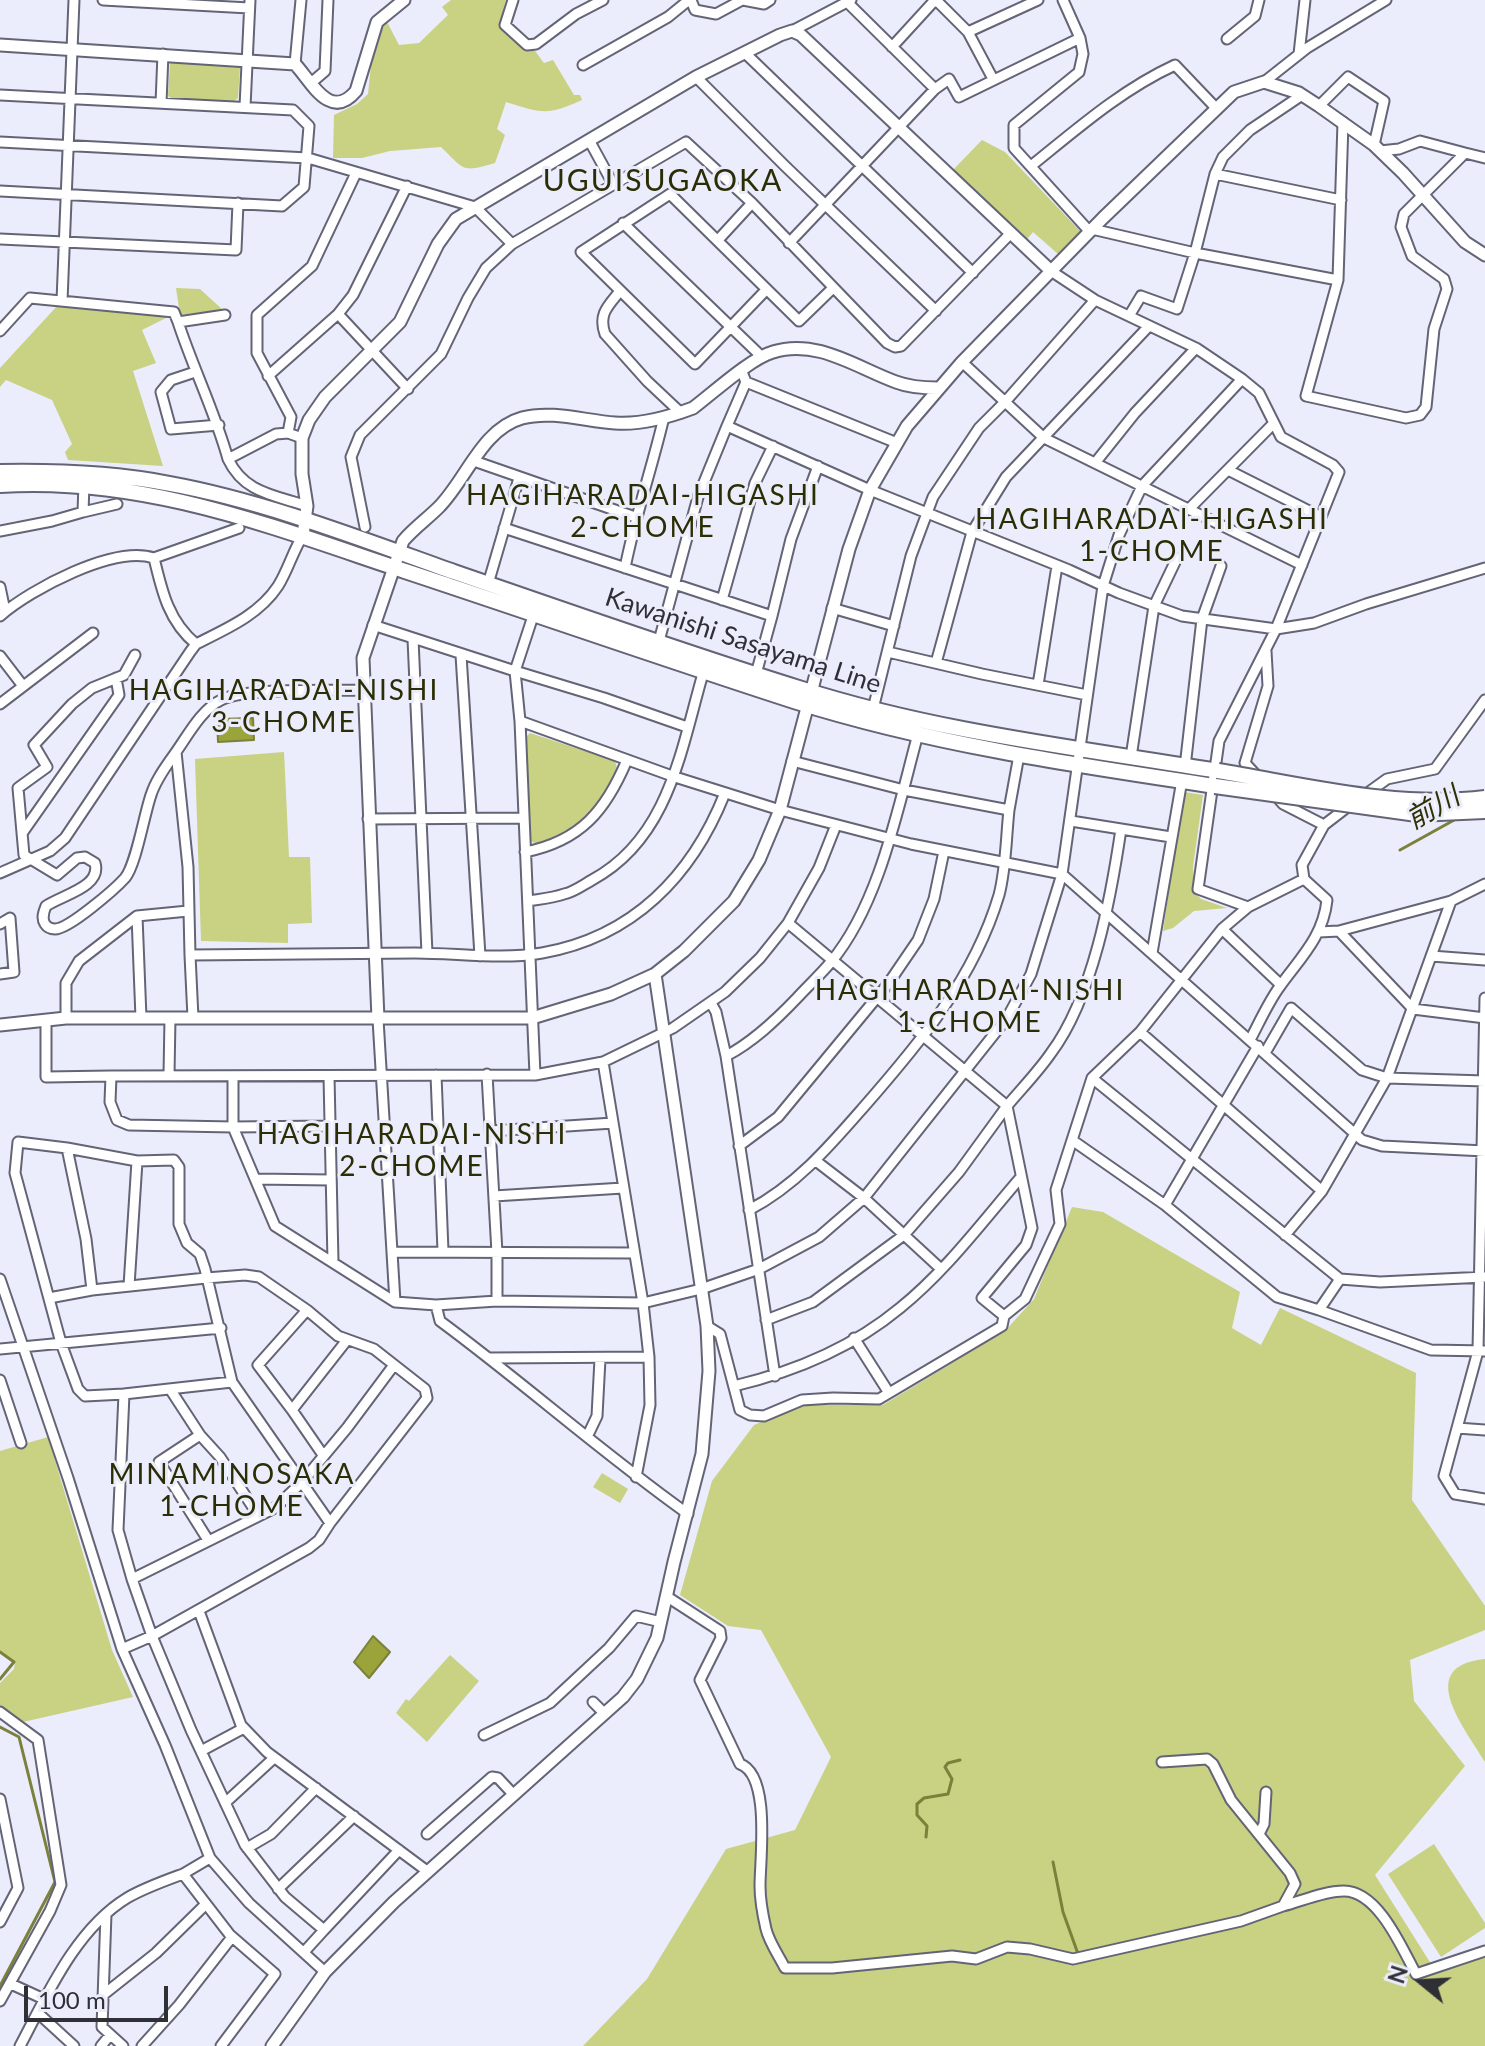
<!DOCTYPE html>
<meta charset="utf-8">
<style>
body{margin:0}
#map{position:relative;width:1485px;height:2046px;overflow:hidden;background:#ebecfc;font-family:Lato,sans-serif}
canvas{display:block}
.north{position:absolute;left:1381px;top:1942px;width:80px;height:80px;-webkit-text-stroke:6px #ebecfc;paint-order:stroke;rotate:288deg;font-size:22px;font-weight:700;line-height:32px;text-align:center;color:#2f2f36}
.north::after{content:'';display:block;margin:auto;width:28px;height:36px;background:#2f2f36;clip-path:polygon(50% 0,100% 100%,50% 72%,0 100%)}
.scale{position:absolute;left:24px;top:1986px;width:144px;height:36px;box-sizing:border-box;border:4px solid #2f2f36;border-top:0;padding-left:10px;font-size:24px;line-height:28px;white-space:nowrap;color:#2f2f36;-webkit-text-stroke:6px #ebecfc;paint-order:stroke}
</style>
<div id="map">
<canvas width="1485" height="2046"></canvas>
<div class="north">N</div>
<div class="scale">100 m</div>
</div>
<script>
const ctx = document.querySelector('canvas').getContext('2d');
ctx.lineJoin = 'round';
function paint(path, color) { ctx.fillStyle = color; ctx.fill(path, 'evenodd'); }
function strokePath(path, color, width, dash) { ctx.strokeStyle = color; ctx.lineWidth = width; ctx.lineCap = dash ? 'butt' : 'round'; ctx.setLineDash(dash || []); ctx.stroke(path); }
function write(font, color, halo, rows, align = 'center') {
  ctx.font = font + ' Lato,"Noto Sans JP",sans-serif'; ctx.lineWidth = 6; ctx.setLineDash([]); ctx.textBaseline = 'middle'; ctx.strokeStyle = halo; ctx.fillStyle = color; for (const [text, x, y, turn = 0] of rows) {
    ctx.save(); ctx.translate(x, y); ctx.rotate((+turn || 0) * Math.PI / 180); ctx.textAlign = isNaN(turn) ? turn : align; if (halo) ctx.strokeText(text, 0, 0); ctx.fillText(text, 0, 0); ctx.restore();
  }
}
paint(new Path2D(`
 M451,0H506C495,31 511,30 531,47C536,51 540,58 544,63L553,60L574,95H580L582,100C547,116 541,113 506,102L497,129L505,135L495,163C461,173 465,170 441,147L390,151L362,158H333L334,115L357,104L368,94L374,36L387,22L399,45L419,43L448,15L442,7Z
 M172,61L237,64L240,67L238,98L233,102L173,99L168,96L170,64Z
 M982,140L1005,152L1082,233L1058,254L1033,232L1024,243L951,172Z
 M176,288L200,289L223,310L180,315Z
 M58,305L162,314L166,318L142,330L156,363L133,371L163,466L68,460L65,452L72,444L52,400L6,380L0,387V368Z
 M530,733L615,761L617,768C600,807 578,829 537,844L530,841L524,739Z
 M284,752L289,857H310L312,923L288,924V943L201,941L195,759Z
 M1184,792L1203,795L1193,867L1194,892L1201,899L1227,908L1194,911L1173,928L1163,931Z
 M1072,1207L1103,1212L1240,1292L1232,1328L1261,1345L1280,1308L1416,1373L1412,1500L1485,1606V1630L1410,1660L1414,1701L1465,1766L1375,1875L1433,1967L1485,1946V2046H583L647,1979L726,1849L795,1830L831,1757L761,1630L728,1626L680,1595L712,1481L754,1425L801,1405H883L1005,1331L1034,1299Z
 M48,1437L112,1650L133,1697L23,1722L0,1706V1683L14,1669L15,1663L0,1653V1451Z
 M602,1473L628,1489L620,1503L593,1487Z
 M450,1655L479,1681L427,1742L396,1713L406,1699L409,1701Z
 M1485,1659V1762C1464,1727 1414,1666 1485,1659Z
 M1434,1844L1485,1923V1928L1441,1957L1388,1874Z`), '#c9d182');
const water = new Path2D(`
 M253,718L254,740L218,742L217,719Z
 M373,1636L390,1652L369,1678L354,1662Z`);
paint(water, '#9ba33b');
strokePath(water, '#7b803a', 2);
strokePath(new Path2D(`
 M1400,850L1456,819
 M0,1652L14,1662L0,1679
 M0,1727L19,1737L55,1882L0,1986
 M926,1837L927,1826L917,1815V1804L924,1798L948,1794L952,1779L945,1767L948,1763L960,1760
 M1053,1862L1063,1912L1077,1951`), '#7b803a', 3);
const minor = new Path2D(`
 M103,0L249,8
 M513,0L505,25L527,45L536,44L576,14L603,0
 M691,0L695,10L716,14L742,0
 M743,0L764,4L770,0
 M936,0L968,32L993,79
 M847,2L935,89
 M792,31L851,0
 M968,32L1038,0
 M1080,38L1083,54L1079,72L1014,125V148L1090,232
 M1227,39L1255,16L1259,0
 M892,47L935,0
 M745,53L973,273
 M1299,54L1305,0
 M295,64L301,0
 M583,65L668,17L689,0
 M696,77L785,166L936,311
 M1264,82L1307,48L1386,0
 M311,83L325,71L328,0
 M0,95L293,110L309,126L304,187L282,206L0,191
 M161,103L163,54
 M1319,106L1348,77L1384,101L1374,145
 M245,107L250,0
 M589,140L613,184
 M0,142L308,158L475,207L512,244
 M1380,151L1399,149L1420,141L1465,153
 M1031,166C1077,129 1121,90 1175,65L1216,108
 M1215,174L1341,200
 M623,223L762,357
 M1092,229L1195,253L1338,280L1343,122
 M0,239L236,250L238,203
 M718,240L752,203
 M789,243L899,127L935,89L949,79L959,97L1080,38L1063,0
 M1338,280L1306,396L1406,418L1420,415L1426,407L1434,329L1447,289L1444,279L1412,256L1401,227L1404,214L1465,153L1485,158
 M766,290L695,364L581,252L670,194L799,321L833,288
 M620,291C608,306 598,314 605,334L647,381L681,413
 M62,301L74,0
 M338,314L408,389
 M1129,316L1141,296L1177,309L1195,253L1215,174L1223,157L1250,130L1302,95
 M178,322C193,368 215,412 228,459L276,434L288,433
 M0,331L30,298L174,312L178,322L225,315
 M962,362L1044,438L1302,565
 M195,372L171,380L161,392L171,429L219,425
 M742,372L746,382L727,426L870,490L1069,570L1119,593L1182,616L1276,629L1314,623L1366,604L1485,568
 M268,376L338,314L353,295L407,186
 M1242,379L1259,393L1281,437L1333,465L1339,472L1276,629L1219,741L1198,889L1248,907L1304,879L1327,900C1323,938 1299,959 1278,989C1267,1005 1259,1023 1250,1040
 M746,382L897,443
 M302,438L288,433L291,417L257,353V315L312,266L356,173
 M228,459C244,493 274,495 307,506
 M474,461L635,517
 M1095,463L1135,413L1196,348
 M1228,470L1321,517
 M1189,509L1274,423
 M83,512L117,504
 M365,527L351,457L360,435L441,354L468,298L486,268L512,244L686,142L752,203L887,343L895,347L901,346L1010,234
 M504,528L772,616L756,674
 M0,531L52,521L83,512L84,484
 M625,568C635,517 652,468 664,417
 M488,584L519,478
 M0,587L5,611
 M722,600L755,483L773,446
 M832,608L894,626
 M534,613L515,671L604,698L687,727
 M0,616C31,589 114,545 154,558
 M772,616L791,539L818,466
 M373,625L515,671L520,721L675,777L780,810L911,844L1062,874L1362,1140L1382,1146L1485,1151
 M413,639L427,953
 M659,641L698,497L727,426
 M196,644C169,622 162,592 154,558L239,528
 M888,652L982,674L1087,695
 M135,655L124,675L92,688L72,704L34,745L47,767L18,788L24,855L57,875L77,858L85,857L95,863C102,887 62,895 46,906C44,911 41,918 45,924C47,927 51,929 55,929C69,929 115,889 125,878C136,865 144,815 151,795C156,779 167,765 176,752
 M461,655L480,956
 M0,656L23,686
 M936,663L972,532L1006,477L1149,326
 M1038,685L1057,566
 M364,690C331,691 247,687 221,700C202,709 188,735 176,752L188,867L190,955C265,954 340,954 415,953C457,953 501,960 542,953C633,937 692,876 725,793
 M0,704L93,633
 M873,709L911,556L933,497L979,428L1005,402L1095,300
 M520,721L535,1075
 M1131,757L1154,606L1177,558
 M792,761L904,790L1009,810L1019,755
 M1185,767L1202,619L1221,566
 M1257,776L1245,763L1268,686L1266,651
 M1276,796L1283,804L1324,825L1350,805
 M1362,797L1387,779L1435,769L1485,700
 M368,819L524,818
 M1071,821L1171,837
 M23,832L119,695L116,678
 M525,852C581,841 606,810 627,760
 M0,873L50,851L65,838L190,652L196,644C226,629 259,615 278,586C288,570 293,551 303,535
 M1304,879L1302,865L1324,825
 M528,901C540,899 553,898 564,894C574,892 583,885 592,880C670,838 681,748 704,670
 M137,916L141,1018
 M0,924L10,918L14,972L0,974
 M1222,929L1248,907
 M1339,931L1413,1009L1485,1018
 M1319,932L1339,931L1451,901
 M1152,953L1182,780
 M190,955L193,1018
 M1431,956L1485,960
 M1485,998L1478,1351L1444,1476L1455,1494L1485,1499
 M711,1003L716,1012L726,1056L775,1376
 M66,1018V983L79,961L137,916L188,911
 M378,1019L395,1302
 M46,1020V1077L111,1076L110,1102L117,1120L129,1125L233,1127L275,1226L395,1302L436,1305L497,1301L643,1303L701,1289L759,1269L819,1237L864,1198L1007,1018L1031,974L1062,874L1103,586L1119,535L1142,486L1242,379L1196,348L1095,300L1051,271
 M1140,1032L1322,1191
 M1265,1053L1291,1008L1362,1070L1387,1078L1485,1081
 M726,1056C753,1042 776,1020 797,998C808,986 820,975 831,962C880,903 898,807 918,734
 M603,1062L643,1303L649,1357L650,1405L636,1477
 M487,1074L497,1253V1301
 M169,1075L170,1018
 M436,1075L443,1251
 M111,1076L535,1075L603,1062L673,1028L725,992L760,958L788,923L819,868L836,825
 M233,1076V1127L329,1126
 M329,1076L333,1262
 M1092,1078L1340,1279L1380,1282L1485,1277
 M491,1131L613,1123
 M1072,1140L1165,1205L1277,1297L1319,1310L1340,1279
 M739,1146L778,1117L888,984L918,940L934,899L944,851
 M67,1148L86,1239L92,1290
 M816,1161L864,1198L941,1269
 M255,1179L331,1180
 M494,1196L623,1188
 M1165,1205L1258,1046
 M749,1210C795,1186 828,1148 862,1109C919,1044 974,979 999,895C1006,869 1006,838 1009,810
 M1285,1235L1322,1191L1387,1078L1451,901L1485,884
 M393,1252L634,1253
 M0,1279L68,1478L122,1649L165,1745L210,1858L249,1903L325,1972
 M129,1286L137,1161
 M49,1298L92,1290L206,1278L245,1275L259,1277L307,1310L338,1336L374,1349L425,1389L427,1398L330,1523L232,1382L205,1269L200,1254L187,1243L179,1224V1167L174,1160L137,1161L67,1148L18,1142L15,1173L61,1343L78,1389L85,1396L124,1394L118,1530L132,1579L275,1508L302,1482L347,1428L394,1365
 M436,1305L440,1321C524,1383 602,1453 688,1514
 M307,1310L258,1365L292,1410L347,1340
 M1319,1310L1431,1350L1485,1351
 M1004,1316L1025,1299L1060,1224L1056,1190L1092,1078L1140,1032L1222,929L1281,985
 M766,1320L813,1302L904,1235L959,1172L1007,1106L788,923
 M707,1326L720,1334L740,1410L750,1415L764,1416L802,1400L833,1398L879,1399L1002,1326L1004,1316L982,1298L1026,1245L1032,1228L1007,1106C1022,1088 1038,1072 1051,1053C1093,997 1111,897 1121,829
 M854,1338L889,1393
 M0,1349L221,1328
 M490,1358L649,1357
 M0,1380L21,1443
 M734,1386C793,1372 853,1347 900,1308C946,1271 983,1221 1021,1177
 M170,1389L200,1435L220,1457L258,1515
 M124,1394L232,1382
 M292,1410L323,1455
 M1457,1428L1485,1430
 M200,1435L159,1462L208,1540
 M587,1437L597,1416L600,1359
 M132,1579L152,1636L191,1730L245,1845L285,1897L324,1930L399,1850
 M666,1596L720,1631L721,1638L700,1680L740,1764C771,1775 760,1859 760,1886C760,1900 763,1916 766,1929C769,1942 779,1956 785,1968H832L952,1956L976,1959L1007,1947L1030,1949L1073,1959L1241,1921L1283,1906L1295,1884L1290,1873L1231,1800L1213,1764L1207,1759L1162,1762
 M199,1611L241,1725L267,1752L427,1871
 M122,1649L152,1636L309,1548L319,1540L330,1523
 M593,1702L605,1714
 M0,1712L38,1740L61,1885L50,1911L0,2001
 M484,1735L550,1703L609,1648L636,1616L661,1622
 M201,1751L244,1728
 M0,1799L18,1888L0,1922
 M225,1803L274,1758
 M427,1834L492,1777L498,1778L513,1794
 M1259,1834L1264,1824L1266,1792
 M247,1848L271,1834L316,1788
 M210,1858L183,1874L230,1935L275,1974L221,2046
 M278,1889L354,1816
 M1283,1906C1302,1901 1324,1891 1344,1891C1378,1891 1402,1948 1416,1974L1485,1951
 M106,1914L102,2027L123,2046
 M304,1952L324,1930
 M11,1984L46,2000
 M103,1995L156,1953L206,1904
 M39,2014L74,2046
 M20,2046C47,1995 76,1929 127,1898C144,1888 164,1881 183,1874
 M101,2046L110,2035
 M142,2046L179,2005L232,1937`);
const tertiary = new Path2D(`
 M0,45L295,64C311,81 330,122 356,91L377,22L404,0
 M303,535L307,506L302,474V438L309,420L325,397L400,322L438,244L456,219L696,77L780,35L792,31L801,35L1051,271
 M378,1019L363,658L403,541C414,528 427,519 439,507C466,480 482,429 522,418C552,410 585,421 615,423C641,425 669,417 693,408C713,393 751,358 773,352C817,338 857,368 896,382C909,387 925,388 938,388
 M0,1025L66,1018H532L611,994L655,974L684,951L734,901L759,860L780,810L849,549L870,490L907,426L962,362L1103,218L1234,92L1264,82L1299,93L1319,106L1374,145L1403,173L1465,242L1485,255
 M272,2046L325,1972L394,1902L623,1697L637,1679L657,1638L674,1562L702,1454L709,1371L707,1326L655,974`);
const primary = new Path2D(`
 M0,472C57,471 114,473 170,484C264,501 364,540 454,572C570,612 686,653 802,689C937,732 1079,748 1218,771
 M0,485C145,476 270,526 405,571C535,614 664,659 794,701C930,744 1074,765 1215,786`);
strokePath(minor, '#636475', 13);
strokePath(tertiary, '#636475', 15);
strokePath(primary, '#636475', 18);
strokePath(minor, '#fff', 9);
strokePath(tertiary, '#fff', 11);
strokePath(primary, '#fff', 14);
const primaryBridge = new Path2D(`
 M1218,771C1305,785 1396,809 1485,798
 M1215,786L1417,814L1485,811`);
strokePath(primaryBridge, '#636475', 18, []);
strokePath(primaryBridge, '#fff', 14);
write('26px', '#2f2f36', '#ebecfc', [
 ["Kawanishi Sasayama Line",743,641,18]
]);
ctx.letterSpacing = '2px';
write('28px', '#2b2e04', '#ebecfc', [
 ["HAGIHARADAI-HIGASHI",643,496],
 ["2-CHOME",643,528],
 ["HAGIHARADAI-HIGASHI",1152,520],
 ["1-CHOME",1152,552],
 ["HAGIHARADAI-NISHI",284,691],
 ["3-CHOME",284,723],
 ["HAGIHARADAI-NISHI",970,991],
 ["1-CHOME",970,1023],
 ["HAGIHARADAI-NISHI",412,1135],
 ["2-CHOME",412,1167],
 ["MINAMINOSAKA",232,1475],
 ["1-CHOME",232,1507]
]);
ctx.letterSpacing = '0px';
write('italic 28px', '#2f3105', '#ebecfc', [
 ["前川",1433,808,-30]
]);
ctx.letterSpacing = '2px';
write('30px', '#2b2e04', '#ebecfc', [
 ["UGUISUGAOKA",663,181]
]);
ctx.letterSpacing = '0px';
</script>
